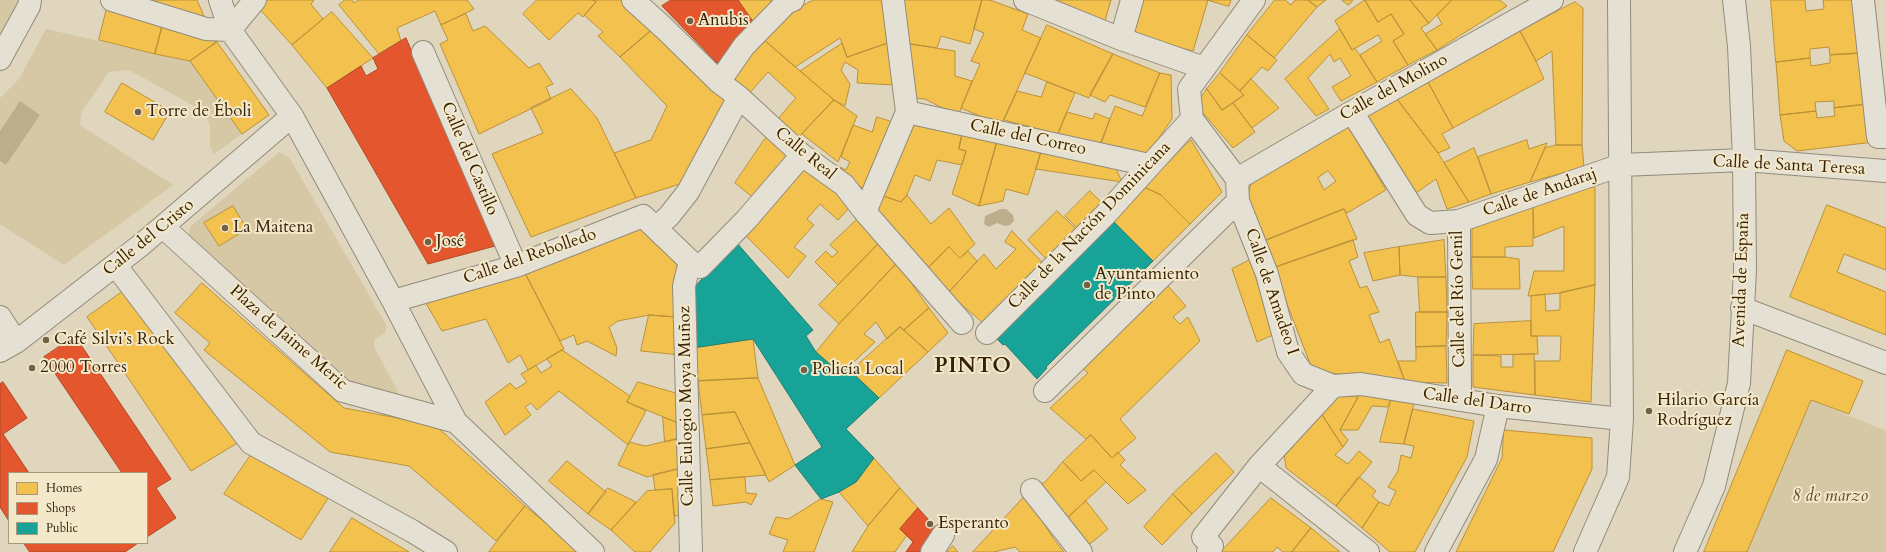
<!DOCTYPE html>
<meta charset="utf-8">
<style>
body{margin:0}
#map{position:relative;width:1886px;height:552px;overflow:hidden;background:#dfd6bd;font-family:Cardo,serif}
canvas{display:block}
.legend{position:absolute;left:8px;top:472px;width:140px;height:72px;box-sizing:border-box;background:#f4e8ca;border:1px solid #a8997c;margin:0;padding:5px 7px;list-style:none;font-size:12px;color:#362208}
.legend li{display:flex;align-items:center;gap:8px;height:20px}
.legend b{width:20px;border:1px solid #a8997c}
</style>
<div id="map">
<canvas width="1886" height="552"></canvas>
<ul class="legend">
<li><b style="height:11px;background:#f2c14e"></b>Homes</li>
<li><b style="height:11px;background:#e4572e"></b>Shops</li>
<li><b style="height:11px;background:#17a398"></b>Public</li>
</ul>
</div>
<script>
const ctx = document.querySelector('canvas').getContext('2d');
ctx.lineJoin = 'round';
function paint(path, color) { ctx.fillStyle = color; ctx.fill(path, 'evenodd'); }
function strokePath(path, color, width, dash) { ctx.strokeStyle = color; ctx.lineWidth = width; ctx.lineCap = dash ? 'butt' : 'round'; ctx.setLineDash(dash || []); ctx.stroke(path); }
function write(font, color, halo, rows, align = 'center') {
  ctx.font = font + ' Cardo,serif'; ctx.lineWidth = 4; ctx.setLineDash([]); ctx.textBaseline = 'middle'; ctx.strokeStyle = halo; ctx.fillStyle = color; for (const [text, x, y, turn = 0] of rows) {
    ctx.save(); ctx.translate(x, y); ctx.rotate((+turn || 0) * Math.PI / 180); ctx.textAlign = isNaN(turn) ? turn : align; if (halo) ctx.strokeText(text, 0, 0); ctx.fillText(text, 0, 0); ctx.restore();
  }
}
paint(new Path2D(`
 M0,0H21L0,37Z
 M46,29L155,54L190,61L242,134L214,154L210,146V125L203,111L129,70L109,72L82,111L80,125L173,185L64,265L0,224V161L6,165L20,102L0,131V98L19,79Z
 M279,152L289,157L387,326L385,333L375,339L374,346L399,394L346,384L188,236L191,226Z
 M1811,400L1886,431V552H1747Z`), '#d6c8a5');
paint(new Path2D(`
 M20,101L40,115L6,165L0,161V131Z
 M1001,209H1006L1013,215L1014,221L1010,225L1005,226L997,223L989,227L984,224L985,216Z`), '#bdae8b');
const homes = new Path2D(`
 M124,0H197L208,25Z
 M260,0H314L311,4L323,19L292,45L256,5Z
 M345,0H352L354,3L358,0H467L474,9L441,25L435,11L397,28L401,41L379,54L339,5Z
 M537,0H593L596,2L583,17L578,13L549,40L523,14Z
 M593,0H623L653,29L620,57L598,36L603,32L584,15L596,2Z
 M738,0H782L754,23Z
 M814,0H884L891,42L847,57L840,38L795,67L762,38L787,13Z
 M900,0H982L970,44L941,36L937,48L904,43Z
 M982,0H990L1028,14L1022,30L1041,38L1001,125L961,108L980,64L971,61L984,33L974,29Z
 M1049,0H1111L1104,24Z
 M1140,0H1208L1193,51L1130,34Z
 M1207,0H1231L1229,6Z
 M1275,0H1285L1291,5L1295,0H1308L1317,7L1274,58L1247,35Z
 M1308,0H1326L1317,7Z
 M1342,0H1353L1349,5Z
 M1365,0H1410L1429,23L1421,28L1437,50L1408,65L1393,41L1404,34L1391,14L1378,22Z
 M1365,0L1378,22L1391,14L1404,34L1393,41L1408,65L1377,82L1360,55L1382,41L1378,35L1352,50L1335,21Z
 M1410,0H1452L1429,23Z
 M1452,0H1500L1507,6L1437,50L1425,34L1442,24L1437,15Z
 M1771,0H1805L1806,11L1824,9L1823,0H1858L1864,53L1830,55L1829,47L1810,49V58L1776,62Z
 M1575,2L1583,8L1582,145H1556L1552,51L1536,61L1520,31Z
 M107,8L163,23L155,54L99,40Z
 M332,12L373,58L327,88L292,45Z
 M466,14L473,31L485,26L529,68L539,63L553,84L546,87L551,99L479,134L440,44L448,40L441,25Z
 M163,23L217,42L190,61L155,54Z
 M1047,25L1113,54L1089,98L1025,73Z
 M653,29L725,100L683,183L636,198L614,153L651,140L667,106L620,57Z
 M1340,29L1352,50L1355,48L1377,82L1341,101L1332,87L1351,76L1340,58L1334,62L1330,54L1308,78L1329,109L1316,116L1285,79Z
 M1520,31L1536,61L1544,79L1453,128L1428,82Z
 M1247,35L1277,60L1268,71L1262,67L1240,91L1220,73Z
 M762,38L834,100L796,140L775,122L796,98L768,72L747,96L727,79Z
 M217,42L269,115L242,134L190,61Z
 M891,42L894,85L857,83L858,70L845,62L841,70L850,84L845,106L834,100L800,71L842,43L847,57Z
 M904,43L955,51V76L972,81L958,116L925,99L914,98Z
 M1864,53L1869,104L1834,108V101L1815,102L1816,111L1780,115L1776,62L1810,58L1811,66L1830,63V55Z
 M1113,54L1160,73L1145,107L1110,95L1105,102L1090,95Z
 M1160,73L1171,75L1172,119L1147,155L1099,147L1115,106L1142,116Z
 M1220,73L1244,95L1222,110L1207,89Z
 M1251,79L1279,108L1252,128L1233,103L1244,95L1240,91Z
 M1047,82L1075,93L1058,134L1004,120L1017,91L1041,97Z
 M1428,82L1453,128L1442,134L1450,148L1438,153L1397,99Z
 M122,83L170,111L153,140L105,112Z
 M571,89L597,118L636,198L531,237L492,154L543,133L531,108Z
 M1207,89L1222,110L1233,103L1255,132L1233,148L1199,108L1198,102Z
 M1397,99L1438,153L1469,202L1447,209L1436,179L1416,193L1364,117Z
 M834,100L857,116L838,162L802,134Z
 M1869,104L1874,142L1797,151L1784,141L1780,115L1816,111L1817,118L1835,116L1834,108Z
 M1067,112L1093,119L1095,113L1110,119L1101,144L1058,134Z
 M877,117L896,123L866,190L836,173L840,167L846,170L850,162L841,157L853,125L872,132Z
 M912,121L962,135L959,149L966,151L962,165L937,160L930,181L915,175L907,195L901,202L880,195Z
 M1347,124L1386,190L1347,213L1344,209L1262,242L1247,197L1251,184ZM1328,171L1336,181L1324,190L1318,178Z
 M769,133L796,155L755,199L735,183Z
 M962,135L997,142L979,206L952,194L966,151L959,149Z
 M1191,140L1222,192L1190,224L1161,195L1144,187Z
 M1527,140L1529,149L1547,143L1530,182L1491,194L1478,157Z
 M997,142L1041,152L1028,195L1006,189L1003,201L979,206Z
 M1556,145H1582L1584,167L1530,182L1545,148Z
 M1474,148L1491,194L1469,202L1444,163Z
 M1041,152L1114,164L1122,182L1036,169Z
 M806,164L851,206L838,220L820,204L807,219L814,225L794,247L806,256L788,278L742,232Z
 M1595,185V285L1560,293L1528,296L1534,271H1564V226L1534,238L1533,205Z
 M1144,187L1161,195L1190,224L1153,261L1111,219Z
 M1090,191L1102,203L1077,228L1065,216Z
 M880,195L901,202L907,195L931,224L949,208L975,244L960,258L949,247L926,270L875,208Z
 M1533,205V246L1505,247V257H1472V226Z
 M1827,205L1886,228V270L1844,254L1837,272L1886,292V335L1790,297Z
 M233,206L247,229L219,246L204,223Z
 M1344,209L1357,239L1273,268L1264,241Z
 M1057,211L1076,229L1046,259L1028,240Z
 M861,216L880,242L838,285L815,262L826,251L832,257L838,252L830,245Z
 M639,228L681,263L677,317L649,315L618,321L609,327L617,348L616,356L587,341L577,345L574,335L560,341L524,271Z
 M1012,231L1042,262L982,322L948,293L984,254L996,269L1016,249L1005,242Z
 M1353,240L1358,257L1349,261L1360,288L1367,286L1379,312L1369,315L1380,343L1389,339L1405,382L1313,371L1273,268Z
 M1444,240L1446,277H1418L1400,275L1399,247Z
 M880,242L897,263L839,324L819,305Z
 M949,247L960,258L968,251L977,261L948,293L926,270Z
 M1399,247L1400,275L1373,281L1364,253Z
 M1472,257H1505L1519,259L1520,289H1473Z
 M1250,260L1275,334L1257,342L1232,269Z
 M897,263L929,308L904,330L900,327L887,339L876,322L864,334L875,342L841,374L816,352L839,324Z
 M524,271L564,349L528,370L520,355L508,363L486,319L442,331L424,300Z
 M1418,277H1446L1447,312H1420Z
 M202,283L344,408L435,425L525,506L496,541L409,466L330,452L204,350L210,343L175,313Z
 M1167,285L1186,306L1173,317L1180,324L1188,317L1200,341L1120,419L1136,438L1112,458L1091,435L1086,439L1050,408L1088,373L1082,368Z
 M1595,285L1591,402L1535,395V361H1560L1561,336H1531V296L1545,294L1546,311L1560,310V293Z
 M125,290L239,442L191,471L87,317Z
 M929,308L948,333L928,352L904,330Z
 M1416,312H1447L1446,346L1416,347Z
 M649,315L677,317L680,355L641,351Z
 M1531,321V336H1537L1538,354L1473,355L1474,324Z
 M900,327L928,352L879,398L851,371Z
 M753,339L758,378L698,381L693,348Z
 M1446,346L1447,383L1405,382L1398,361H1416V347Z
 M562,350L630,396L627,402L646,411L628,445L559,391L537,410L531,403L525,407L531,415L505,435L485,402L510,383L516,389L527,382L521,374L536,365L541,373L552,366L547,359Z
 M1787,350L1863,381L1849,414L1811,400L1747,552H1704Z
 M1534,354L1535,395L1473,387V355L1501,356V367H1513V355Z
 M758,378L795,465L769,482L735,412L702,415L698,381Z
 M638,382L679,394L678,423L627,402Z
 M1359,391L1392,396L1388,407L1372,406L1358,430H1340L1358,397Z
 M1333,395L1358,397L1340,430L1348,440L1343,447L1319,410Z
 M1392,396L1415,399L1404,444L1380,442Z
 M1413,409L1474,421L1467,457L1415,552H1390L1362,528L1379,502L1389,506L1396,491L1388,487L1398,471L1401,455L1411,458L1414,446L1404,444Z
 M1319,410L1343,447L1335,455L1348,464L1359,451L1372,462L1336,506L1286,468L1284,453Z
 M735,412L750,443L706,449L702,415Z
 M663,417L676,422L677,439L665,442Z
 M1504,430L1592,438V469L1553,552H1456L1502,458Z
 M1091,435L1112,458L1118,452L1125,460L1120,465L1146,490L1128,504L1094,470L1081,481L1063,462Z
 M677,439L678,469L647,477L618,465L629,442L645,446Z
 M750,443L766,475L710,480L706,449Z
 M1216,453L1234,472L1192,514L1173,494Z
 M251,455L329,497L301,540L224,494Z
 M874,458L900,488L868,526L839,492L856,482Z
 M567,461L606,492L588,514L549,481Z
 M1063,462L1081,481L1094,470L1106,482L1064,521L1041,484L1045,482Z
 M678,469L684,515L674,516L672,489L655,490L653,475Z
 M745,477L746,493L757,494L751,505L746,502L713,506L710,480Z
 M1359,477L1376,491L1372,496L1379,502L1362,528L1336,506Z
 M608,488L636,502L611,530L588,514Z
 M900,488L918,508L900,529L907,535L895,552H852L868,526Z
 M672,489L675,523L650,552H635L611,530L647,491Z
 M1173,494L1192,514L1162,545L1144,527Z
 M1026,495L1053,538L1064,552H1020L1015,547L994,552H973Z
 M1271,498L1311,528L1292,552H1283L1277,547L1273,552H1221Z
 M821,499L833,502L814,552H783L788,540L769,534L776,517L788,519Z
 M1086,501L1108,529L1085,548L1064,521Z
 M525,506L581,552H489Z
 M352,518L409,552H330Z
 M1311,528L1340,552H1292Z
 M953,546L958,552H947Z`);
paint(homes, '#f2c14e');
strokePath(homes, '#ba9139', 1);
const shops = new Path2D(`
 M671,0H738L754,23L717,63L662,6Z
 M406,38L495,246L428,264L327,88L361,66L366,76L378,69L373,58Z
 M75,336L171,479L156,488L176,518L147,537V473H122L44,357Z
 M3,382L27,418L3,434L29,473H9V521L0,507V384Z
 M918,508L937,529L920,552H906L913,542L900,529Z
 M24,543H138L125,552H30Z`);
paint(shops, '#e4572e');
strokePath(shops, '#b04723', 1);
const public = new Path2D(`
 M1111,219L1153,261L1046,367L1047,368L1037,379L1005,344L1003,345L993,335Z
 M736,242L813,330L806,336L816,352L841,374L847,368L879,398L846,429L874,458L856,482L839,492L821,499L795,465L822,447L753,339L693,348L695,287Z`);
paint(public, '#17a398');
strokePath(public, '#207c6d', 1);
const minor = new Path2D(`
 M112,0L206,29L230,30
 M220,0L230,30L292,116L393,301L456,422L593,552
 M633,0L664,28L719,82L739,97L802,155L844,185L865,212L962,323
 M1025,0L1121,39L1204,68
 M1254,0L1189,89L1192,119L1237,179L1238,201L1267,274L1288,352L1303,374L1333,386L1361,384L1498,406L1622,419
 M1863,0L1878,137H1886
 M230,30L255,0
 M1121,39L1132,0
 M423,52L516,266
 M0,59L29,6L30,0
 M719,82L744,46L786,3L793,0
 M907,112L1149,165
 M1352,112L1417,215L1430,223L1459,221L1621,165L1744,160L1886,171
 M1237,179L1352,112L1552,0
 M865,212L907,112L893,0
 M1459,221L1460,400
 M163,227L343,391L456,422
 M656,228L669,216L688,192L739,97
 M690,261L684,286L691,552
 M116,266L251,443L412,531L446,552
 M393,301L516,266L643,216L690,261L700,267L746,220L802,155
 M1742,308L1886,363
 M0,317L16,342
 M987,333L1105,215L1192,119
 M0,351L16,342L141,245L292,116
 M1045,391L1238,201
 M1259,466L1368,552
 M1032,490L1081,552
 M932,552L943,535
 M1208,552L1212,546L1203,537L1259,466L1333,386
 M1436,552L1486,459L1498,406
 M1585,552L1618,477L1622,419L1619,0
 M1685,552L1714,486L1739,383L1745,270L1744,160L1739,46L1734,0`);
strokePath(minor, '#938b79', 24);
strokePath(minor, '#e5e0d4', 22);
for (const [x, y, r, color] of [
 [690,21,4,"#716147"],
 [138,112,4,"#716147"],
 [225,228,4,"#716147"],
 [428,242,4,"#716147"],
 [1087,285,4,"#716147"],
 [46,340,4,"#716147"],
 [32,368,4,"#716147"],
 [804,370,4,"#716147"],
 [1649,411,4,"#716147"],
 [930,524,4,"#716147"]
]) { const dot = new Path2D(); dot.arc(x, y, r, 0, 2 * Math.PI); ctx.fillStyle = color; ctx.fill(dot); strokePath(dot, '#f4e8ca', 1.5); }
write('17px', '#362208', '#f4e8ca', [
 ["Anubis",698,21],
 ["Torre de Éboli",146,112],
 ["La Maitena",233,228],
 ["José",436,242],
 ["Ayuntamiento",1095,275],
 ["de Pinto",1095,295],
 ["Café Silvi’s Rock",54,340],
 ["2000 Torres",40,368],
 ["Policía Local",812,370],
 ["Hilario García",1657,401],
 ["Rodríguez",1657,421],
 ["Esperanto",938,524]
], 'left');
write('17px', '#362208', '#f4e8ca', [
 ["Calle del Molino",1394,88,-29],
 ["Calle del Correo",1028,138,12],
 ["Calle Real",805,154,39],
 ["Calle del Castillo",469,159,67],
 ["Calle de Santa Teresa",1789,166,3],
 ["Calle de Andaraj",1540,193,-19],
 ["Calle de la Nación Dominicana",1090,226,-46],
 ["Calle del Cristo",149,238,-39],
 ["Calle del Rebolledo",530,257,-19],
 ["Avenida de España",1742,280,-88],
 ["Calle de Amadeo I",1271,292,71],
 ["Calle del Río Genil",1459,299,-91],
 ["Plaza de Jaime Meric",288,338,41],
 ["Calle del Darro",1477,402,8],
 ["Calle Eulogio Moya Muñoz",687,406,-91]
]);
write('italic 17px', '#5c482a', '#f4e8ca', [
 ["8 de marzo",1830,497]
]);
ctx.letterSpacing = '1px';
write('bold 21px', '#362208', '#f4e8ca', [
 ["PINTO",973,367]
]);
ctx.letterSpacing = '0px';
</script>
